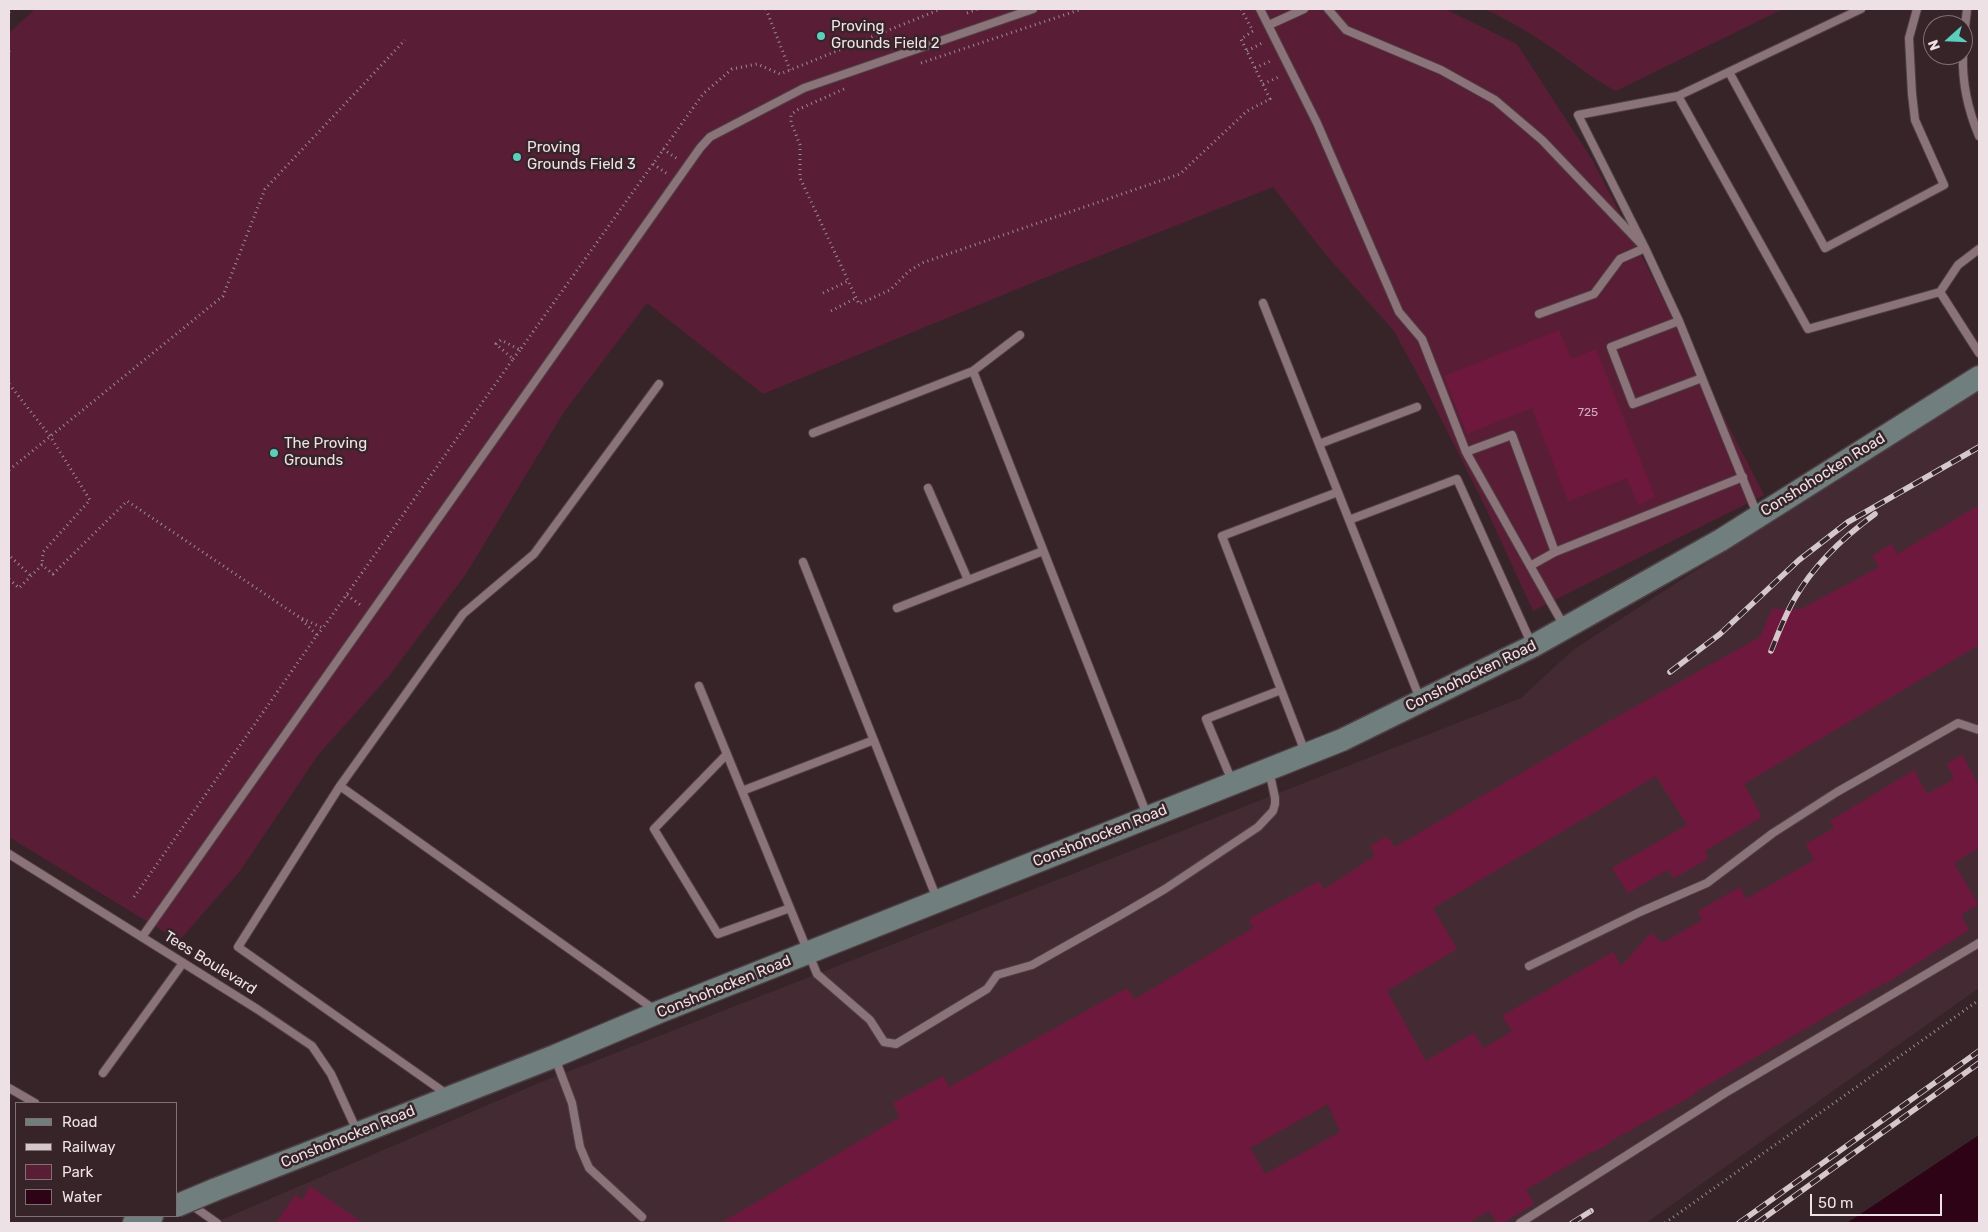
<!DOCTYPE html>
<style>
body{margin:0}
#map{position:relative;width:1988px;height:1232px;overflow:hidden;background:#362429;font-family:Rubik,sans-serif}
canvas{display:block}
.frame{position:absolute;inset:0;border:10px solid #eee1e5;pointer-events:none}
.legend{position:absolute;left:15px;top:1102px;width:162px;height:115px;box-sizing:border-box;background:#362429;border:1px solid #807074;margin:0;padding:6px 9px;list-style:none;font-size:15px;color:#eee1e5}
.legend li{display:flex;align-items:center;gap:10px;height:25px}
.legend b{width:25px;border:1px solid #807074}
.north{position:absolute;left:1923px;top:15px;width:50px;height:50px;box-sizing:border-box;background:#362429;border:1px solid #807074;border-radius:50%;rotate:250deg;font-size:14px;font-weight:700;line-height:20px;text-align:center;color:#eee1e5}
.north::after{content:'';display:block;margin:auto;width:18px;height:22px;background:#5bcebc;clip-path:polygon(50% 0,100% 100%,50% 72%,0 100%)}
.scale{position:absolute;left:1810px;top:1194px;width:132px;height:22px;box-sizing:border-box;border:2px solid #eee1e5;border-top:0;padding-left:6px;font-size:15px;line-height:18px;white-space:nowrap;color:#eee1e5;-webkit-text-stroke:4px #362429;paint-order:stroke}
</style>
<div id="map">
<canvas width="1988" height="1232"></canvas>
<div class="frame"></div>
<ul class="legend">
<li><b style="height:6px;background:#707f7e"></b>Road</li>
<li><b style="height:6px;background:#d5c8cc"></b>Railway</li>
<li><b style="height:14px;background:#591e36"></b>Park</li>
<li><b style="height:14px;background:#2e0316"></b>Water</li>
</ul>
<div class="north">N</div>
<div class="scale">50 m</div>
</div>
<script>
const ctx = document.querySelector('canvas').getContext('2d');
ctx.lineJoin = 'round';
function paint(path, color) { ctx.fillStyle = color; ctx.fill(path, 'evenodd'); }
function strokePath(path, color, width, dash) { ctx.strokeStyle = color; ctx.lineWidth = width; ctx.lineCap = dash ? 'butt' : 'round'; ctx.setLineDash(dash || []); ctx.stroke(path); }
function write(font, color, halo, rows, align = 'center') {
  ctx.font = font + ' Rubik,sans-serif'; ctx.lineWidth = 5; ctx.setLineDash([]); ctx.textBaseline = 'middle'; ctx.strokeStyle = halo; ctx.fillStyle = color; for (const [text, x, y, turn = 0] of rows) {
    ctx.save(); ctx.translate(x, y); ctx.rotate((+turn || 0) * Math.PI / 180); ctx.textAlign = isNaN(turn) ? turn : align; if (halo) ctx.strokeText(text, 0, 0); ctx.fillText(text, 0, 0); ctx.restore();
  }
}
paint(new Path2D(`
 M1979,387V988L1646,1223H214L539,1083L1521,698L1573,650Z`), '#442b33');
paint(new Path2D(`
 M35,9H1445L1517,44L1593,161L1764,495L1533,611L1483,502L1433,403L1394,331L1326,255L1273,187L1044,278L763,394L647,303L564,412L466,574L389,676L318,755L240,871L179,941L9,837V33Z
 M1485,9H1783L1616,91C1595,80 1577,66 1558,52C1535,36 1510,21 1485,9Z`), '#591e36');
paint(new Path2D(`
 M1979,1135V1223H1847Z`), '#2e0316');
paint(new Path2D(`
 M1559,330L1571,359L1596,349L1655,497L1638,504L1627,478L1568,501L1532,408L1467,434L1444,376Z
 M1979,505V645L1744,784L1762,817L1705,851L1708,859L1674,878L1667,870L1628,893L1612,868L1687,825L1656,776L1433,908L1457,949L1387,991L1426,1061L1473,1033L1484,1048L1512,1031L1502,1016L1613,952L1621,966L1651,933L1662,943L1702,920L1698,911L1740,887L1746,899L1814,860L1806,844L1834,828L1830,821L1914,770L1927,794L1954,779L1947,764L1962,754L1979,786V848L1954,863L1978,904L1961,915L1969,930L1885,984L1884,983L1694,1093V1095L1609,1142L1611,1143L1594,1152L1593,1151L1526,1190L1534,1204L1503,1223H1497L1489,1211L1468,1223H721L900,1117L893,1103L943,1076L949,1087L1127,988L1135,999L1253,928L1249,919L1319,881L1324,889L1375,856L1370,846L1387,836L1395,847L1622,714L1760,637L1772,609H1801L1879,567L1872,556L1891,544L1897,554ZM1328,1104L1340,1132L1265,1174L1250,1148Z
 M310,1186L363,1223H276L295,1195L302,1200Z`), '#6f183e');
const lane = new Path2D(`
 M1260,9L1317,123L1399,312L1422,339L1466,452L1564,626
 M1328,9L1346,30L1441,70L1495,100L1542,140L1645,248L1679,321L1757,514
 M1269,25L1304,9
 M1963,46L1967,9
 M1963,55C1962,84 1968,110 1979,136
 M1729,72L1825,248L1944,185L1915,120L1912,94L1909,38L1917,9
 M1678,96L1861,9
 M1940,292L1958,265L1979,249
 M1263,303L1420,699
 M1539,314L1594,294L1620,259L1645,248L1578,115L1678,96L1808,329L1940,292L1979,353
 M1679,321L1611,347L1633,404L1702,378
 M973,371L1020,335
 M813,433L973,371L1147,815
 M1319,444L1417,407
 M1466,452L1512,435L1555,552L1530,566
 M928,488L968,580
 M1349,520L1457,479L1532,645
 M1555,552L1743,477
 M803,562L937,899
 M897,608L1043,551
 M699,686L817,974L870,1020L884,1042L896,1044L987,989L997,975L1032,965L1119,916L1165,889L1258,827L1273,811L1275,804V798L1269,770
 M1305,752L1222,536L1338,492
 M727,754L654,829L718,934L790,908
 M1232,781L1206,719L1281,690
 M340,786L463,614L534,554L659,384
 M742,791L874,740
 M9,854L257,1009L312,1046L331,1074L357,1131
 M142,937L700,148L710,137L804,88L1033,9
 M1529,966L1640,912L1707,883L1773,833L1837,792L1958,723L1979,730
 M555,1058L572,1103L580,1147L589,1168L642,1217
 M103,1073L183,963
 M9,1088L35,1103
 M448,1095L238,947L340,786L655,1010
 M190,1204L217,1223
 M1520,1223L1725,1093L1979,943`);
const secondary = new Path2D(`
 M214,1190L555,1056L659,1012L1342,740L1533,646L1721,540L1979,377
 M134,1223L152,1216`);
strokePath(lane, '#4f4045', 10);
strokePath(secondary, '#4f4045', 25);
strokePath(new Path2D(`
 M766,9L790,70
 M9,12L12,9
 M967,13L978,9
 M9,51L11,49
 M1247,51L1264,42
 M921,63L1082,9
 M1255,68L1273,60
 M1263,84L1281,76
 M844,89L797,110L791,115V122L800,145V178L859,304L890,290L909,271L922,263L1180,174L1247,111L1270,99L1241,39L1253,31L1241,9
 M663,149L679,160
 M653,164L669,175
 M823,293L848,281
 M831,311L856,298
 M513,359L520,350
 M9,384L50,436L90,500L43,552L42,565
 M9,470L223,296L265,189L405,40
 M11,557L31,576
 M9,579L19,588L42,565L53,574L127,501L299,617L323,628L513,359L496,344L501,340L520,350L703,94L732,69L757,64L780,74L941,9
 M347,595L362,606
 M317,635L323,628
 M134,897L317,635L301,619
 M1665,1223L1979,1000`), '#9b8c90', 3, [1, 4]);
strokePath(lane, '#8a747a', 8);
strokePath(secondary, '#707f7e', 22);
const rail = new Path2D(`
 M1771,651C1778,634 1785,615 1795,598C1814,565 1845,536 1875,514
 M1670,672L1720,634L1799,560L1848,522L1979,447
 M1572,1223L1591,1211
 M1739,1223L1979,1051
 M1757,1223L1979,1063`);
strokePath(rail, '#d5c8cc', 5.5);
strokePath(rail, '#362429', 4, [11]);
const secondaryBridge = new Path2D(`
 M176,1206L214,1190`);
strokePath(secondaryBridge, '#4f4045', 25, []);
strokePath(secondaryBridge, '#707f7e', 22);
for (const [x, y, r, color] of [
 [821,36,5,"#5bcebc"],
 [517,157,5,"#5bcebc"],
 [274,453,5,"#5bcebc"]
]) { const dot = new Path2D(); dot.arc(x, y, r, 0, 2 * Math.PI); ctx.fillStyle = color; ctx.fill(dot); strokePath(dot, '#362429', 2); }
write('12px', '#ceafbb', null, [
 ["725",1588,413]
]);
write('15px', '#eee1e5', '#362429', [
 ["Proving",831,27],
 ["Grounds Field 2",831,44],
 ["Proving",527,148],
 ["Grounds Field 3",527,165],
 ["The Proving",284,444],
 ["Grounds",284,461]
], 'left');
write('15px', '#eee1e5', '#362429', [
 ["Conshohocken Road",1823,475,-32],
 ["Conshohocken Road",1471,676,-26],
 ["Conshohocken Road",1100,836,-22],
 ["Tees Boulevard",210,963,32],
 ["Conshohocken Road",724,987,-22],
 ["Conshohocken Road",348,1137,-22]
]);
</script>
